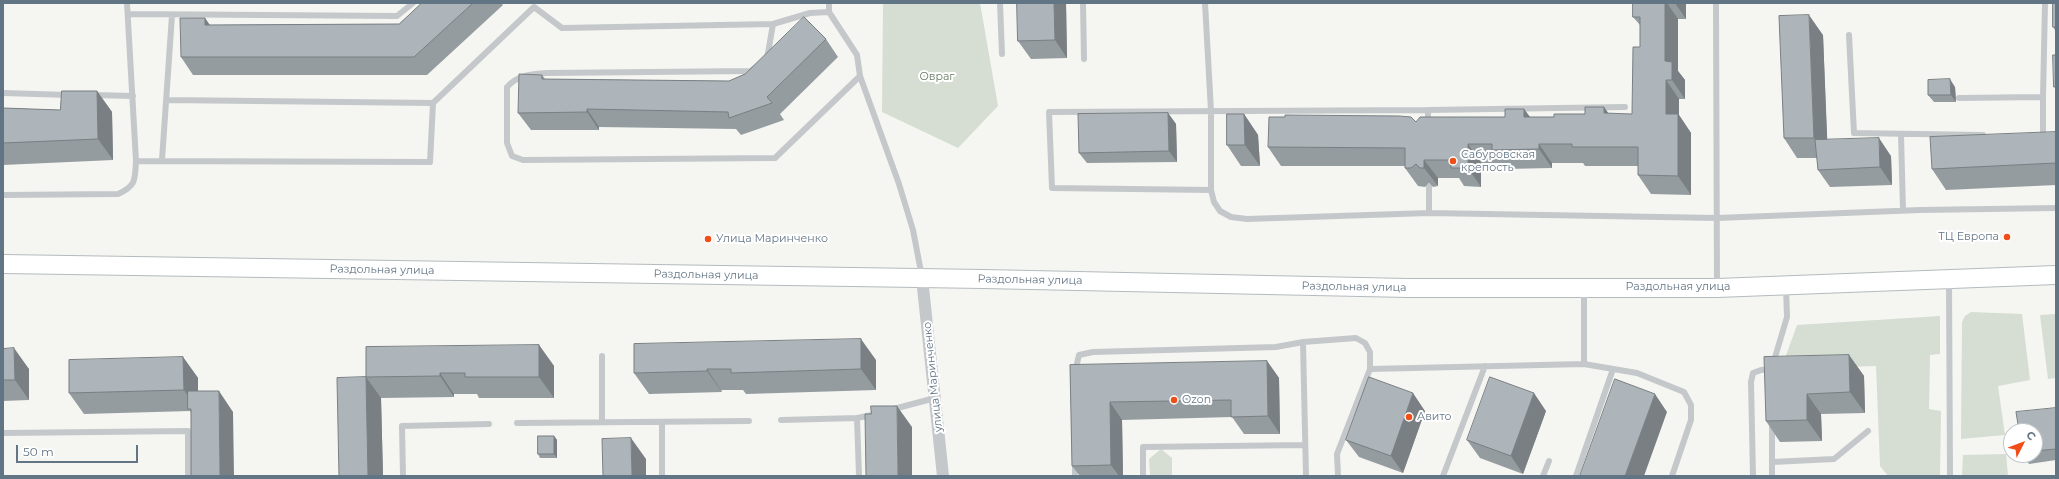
<!DOCTYPE html>
<meta charset="utf-8">
<style>
body{margin:0}
#map{position:relative;width:2059px;height:479px;overflow:hidden;background:#f5f6f1;font-family:Montserrat,sans-serif}
canvas{display:block}
.frame{position:absolute;inset:0;border:4px solid #627585;pointer-events:none}
.north{position:absolute;left:2003px;top:423px;width:40px;height:40px;box-sizing:border-box;background:#fff;border:1px solid #c0c8ce;border-radius:50%;rotate:48deg;font-size:11px;font-weight:700;line-height:16px;text-align:center;color:#627585}
.north::after{content:'';display:block;margin:auto;width:14px;height:18px;background:#f04d17;clip-path:polygon(50% 0,100% 100%,50% 72%,0 100%)}
.scale{position:absolute;left:16px;top:445px;width:122px;height:18px;box-sizing:border-box;border:2px solid #627585;border-top:0;padding-left:5px;font-size:12px;line-height:14px;white-space:nowrap;color:#627585;-webkit-text-stroke:3px #fff;paint-order:stroke}
</style>
<div id="map">
<canvas width="2059" height="479"></canvas>
<div class="frame"></div>
<div class="north">С</div>
<div class="scale">50 m</div>
</div>
<script>
const ctx = document.querySelector('canvas').getContext('2d');
ctx.lineJoin = 'round';
function paint(path, color) { ctx.fillStyle = color; ctx.fill(path, 'evenodd'); }
function strokePath(path, color, width, dash) { ctx.strokeStyle = color; ctx.lineWidth = width; ctx.lineCap = dash ? 'butt' : 'round'; ctx.setLineDash(dash || []); ctx.stroke(path); }
function write(font, color, halo, rows, align = 'center') {
  ctx.font = font + ' Montserrat,sans-serif'; ctx.lineWidth = 4; ctx.setLineDash([]); ctx.textBaseline = 'middle'; ctx.strokeStyle = halo; ctx.fillStyle = color; for (const [text, x, y, turn = 0] of rows) {
    ctx.save(); ctx.translate(x, y); ctx.rotate((+turn || 0) * Math.PI / 180); ctx.textAlign = isNaN(turn) ? turn : align; if (halo) ctx.strokeText(text, 0, 0); ctx.fillText(text, 0, 0); ctx.restore();
  }
}
paint(new Path2D(`
 M883,3H980L998,106L958,148L882,112Z
 M1971,312L2022,314L2030,380L1998,386L2005,435L1961,439L1962,322L1965,316Z
 M2056,314V378L2048,379L2040,315Z
 M1940,316V354L1930,355L1929,409L1941,411L1940,476H1888L1880,466L1876,366L1781,369L1797,325Z
 M1161,449L1172,458V476H1150L1149,459Z
 M2006,454L2008,476H1962L1963,455Z`), '#d6ddd2');
const secondary = new Path2D(`
 M3,264L983,279L1408,288H1717L2056,275`);
strokePath(secondary, '#b4babe', 20);
strokePath(new Path2D(`
 M127,3L136,161
 M829,3V12L857,55L860,76L899,184L913,230L922,277
 M1000,3L1002,54
 M1083,3L1084,59
 M1205,3L1211,111V190L1214,202L1220,211L1231,217L1247,219L1429,213L1717,218L1920,210L2056,208
 M1716,3L1717,286
 M128,14L397,16L413,3
 M1849,35L1854,133L1983,135
 M767,59L773,24
 M755,68L751,71L547,73C531,74 518,75 507,87V143L512,156L523,160L775,158L860,76
 M3,93L69,95
 M93,95L133,96
 M2043,97V135
 M1959,98L2043,97L2045,3
 M167,100L433,103
 M1428,110L1625,107
 M1901,135L1903,210
 M162,160L172,15
 M1429,187V213
 M1211,190L1052,188L1049,112L1428,110V124
 M3,195L118,194C136,186 135,180 136,161L430,162L433,103L534,7L562,28L773,24L810,13L829,12
 M1949,282L1950,476
 M1303,342L1306,476
 M1584,364L1637,373L1684,392L1691,405V420L1672,476
 M1773,364L1787,317L1786,287
 M1075,372L1079,355L1093,352L1276,347L1303,342L1356,338L1365,343L1370,352V369L1584,364V289
 M890,410L935,398
 M781,420L857,418
 M602,422V356
 M662,422V476
 M517,423L749,421
 M1772,423V476
 M3,433L188,431V476
 M1075,462V476
 M1772,462L1834,459L1868,431
 M403,476L402,426L489,424
 M859,476L857,418L872,415
 M1143,476V447L1305,445
 M1338,476L1337,454L1370,369
 M1443,476L1485,366
 M1543,476L1549,461
 M1576,476L1613,369
 M1753,476L1751,382L1753,373L1761,370L1772,369`), '#c4c8cb', 6);
strokePath(new Path2D(`
 M922,278L943,476`), '#c4c8cb', 12);
strokePath(secondary, '#fff', 18);
paint(new Path2D(`
 M422,3H501L503,5L427,75H193L181,57L210,25L399,24Z
 M1017,3H1066L1067,58L1031,59L1018,41Z
 M1633,3H1686V19H1678V71L1685,80V99H1679V115L1691,133V195L1651,194L1638,175V166H1585L1583,163H1552V168L1505,169L1501,163H1481V187L1464,186L1459,178H1438V186L1433,187L1429,183L1425,187L1418,186L1405,168V166H1281L1268,147L1416,122L1505,117L1524,109L1530,117H1554L1585,114L1604,107L1609,114H1632L1640,47V25L1633,17Z
 M2056,3V32L2053,27Z
 M1823,35L1827,140L1891,156L1892,185L1830,187L1818,170L1817,158H1797L1784,138Z
 M826,39L838,57L780,114L784,120L741,135L736,129L599,127V130H531L518,113L542,75L545,79L729,81Z
 M1955,87L1956,102H1934L1928,95Z
 M97,91L112,112L113,160L3,165V108L60,110Z
 M1168,113L1176,124L1177,162L1087,163L1079,153Z
 M1244,114L1258,135L1260,166H1241L1227,145Z
 M2056,132V185L1946,190L1932,169Z
 M539,345L554,366V398H479L477,394H454V397L381,398L383,476H339L366,377Z
 M3,349L29,369V400L3,401Z
 M1849,355L1864,376L1865,413L1821,414L1822,441L1780,442L1766,421Z
 M183,357L198,378V391L233,412L191,413L190,411L84,414L69,393Z
 M876,360V390L746,394L743,390H721L722,392L649,394L634,373Z
 M1267,361L1279,378L1280,434H1244L1232,417L1122,420L1123,476H1080L1072,466L1070,365Z
 M2056,408V460L2029,464L2023,455H2035V431Z
 M1425,411L1403,473L1359,457L1346,440Z
 M1546,411L1523,474L1480,458L1467,440Z
 M554,436L557,440V458H540L538,454Z`), '#959ca0');
paint(new Path2D(`
 M1054,3H1066L1067,58L1055,40Z
 M1665,3H1667L1678,19V71L1685,80V99L1672,80L1665,61Z
 M1675,3H1686V19Z
 M1809,15L1823,35L1828,158L1814,138Z
 M205,18L217,35L205,25Z
 M1950,79L1955,87L1956,102L1951,95Z
 M1666,80L1679,99V115L1691,133V195L1678,176L1666,114Z
 M97,91L112,112L113,160L98,139Z
 M1604,107L1617,126L1604,113Z
 M587,109L599,127V130L587,112Z
 M1524,109L1538,128L1524,117Z
 M1168,113L1176,124L1177,162L1169,151Z
 M1244,114L1258,135L1260,166L1245,145Z
 M1879,138L1891,156L1892,185L1880,167Z
 M1468,144L1481,163V187L1468,168Z
 M1539,144L1552,163V168L1539,149Z
 M1424,160L1438,178V186L1424,168Z
 M861,339L876,360V390L861,369Z
 M539,345L554,366V398L539,377Z
 M14,348L29,369V400L15,380Z
 M1849,355L1864,376L1865,413L1850,392Z
 M183,357L198,378V411L184,390Z
 M1267,361L1279,378L1280,434L1268,416Z
 M707,369L721,390L722,392L707,371Z
 M440,373L454,394V397L440,376Z
 M366,377L381,398L383,476H368Z
 M219,391L233,412L234,476H220Z
 M1413,393L1425,411L1403,473L1391,456Z
 M1534,393L1546,411L1523,474L1511,456Z
 M1655,394L1667,412L1644,476H1625Z
 M1807,394L1821,414L1822,441L1807,420Z
 M1110,402L1122,420L1123,476H1119L1111,465Z
 M897,406L912,427V476H898Z
 M554,436L557,440V458L554,454Z
 M631,438L646,459V476H632Z`), '#797f82');
const building = new Path2D(`
 M422,3H473L414,57H181L180,18H205V25L399,24Z
 M1017,3H1054L1055,40L1018,41Z
 M1633,3H1665V61L1672,62V80H1666V114H1678V176L1638,175V147H1572V144H1539V149L1492,150V144H1468V168H1451V160H1424V168H1420L1416,164L1411,168H1405V148L1268,147L1269,117H1285V115L1399,116L1411,117L1416,122L1420,117H1505V109H1524V117H1554V114H1585V107H1604V113L1632,114L1633,47H1640V17H1633Z
 M2053,3H2056V27H2053Z
 M1809,15L1814,138H1784L1779,16Z
 M804,17L826,39L767,97L772,103L729,118L728,112L587,109V112L518,113L519,74L542,75V79L729,81L745,74Z
 M2053,55H2056V87H2054Z
 M1950,79L1951,95H1928V80Z
 M62,91H97L98,139L3,143V108L60,110Z
 M1168,113L1169,151L1079,153L1078,114Z
 M1227,114H1244L1245,145H1227Z
 M2056,132V163L1932,169L1930,137Z
 M1879,138L1880,167L1818,170L1815,140Z
 M861,339V369L731,373V369H707V371L634,373V344Z
 M539,345V377H465V373H440V376L366,377V347Z
 M14,348L15,380H3V349Z
 M1849,355L1850,392L1807,394V420L1766,421L1764,357Z
 M183,357L184,390L69,393V360Z
 M1267,361L1268,416L1231,417V400L1110,402L1111,465L1072,466L1070,365Z
 M366,377L368,476H339L337,378Z
 M1369,377L1413,393L1391,456L1346,440Z
 M1490,377L1534,393L1511,456L1467,440Z
 M1615,379L1655,394L1625,476H1580Z
 M188,391H219L220,476H191V409H188Z
 M871,406H897L898,476H866L865,414H871Z
 M2056,408V449L2035,451V431H2019L2016,412Z
 M538,436H554V454H538Z
 M631,438L632,476H603L602,439Z`);
paint(building, '#adb5ba');
strokePath(building, '#797f82', 1);
for (const [x, y, r, color] of [
 [1453,161,4,"#f04d17"],
 [2007,237,4,"#f04d17"],
 [708,239,4,"#f04d17"],
 [1174,400,4,"#f04d17"],
 [1409,417,4,"#f04d17"]
]) { const dot = new Path2D(); dot.arc(x, y, r, 0, 2 * Math.PI); ctx.fillStyle = color; ctx.fill(dot); strokePath(dot, '#fff', 1.5); }
write('11px', '#667b61', '#fff', [
 ["Овраг",937,77]
]);
write('11px', '#627585', '#fff', [
 ["Сабуровская",1461,155],
 ["крепость",1461,168],
 ["ТЦ Европа",1999,237,"right"],
 ["Улица Маринченко",716,239],
 ["Ozon",1182,400],
 ["Авито",1417,417]
], 'left');
write('11px', '#627585', '#fff', [
 ["Раздольная улица",382,270,1],
 ["Раздольная улица",706,275,1],
 ["Раздольная улица",1030,280,1],
 ["Раздольная улица",1354,287,1],
 ["Раздольная улица",1678,287],
 ["улица Маринченко",933,377,-96]
]);
</script>
